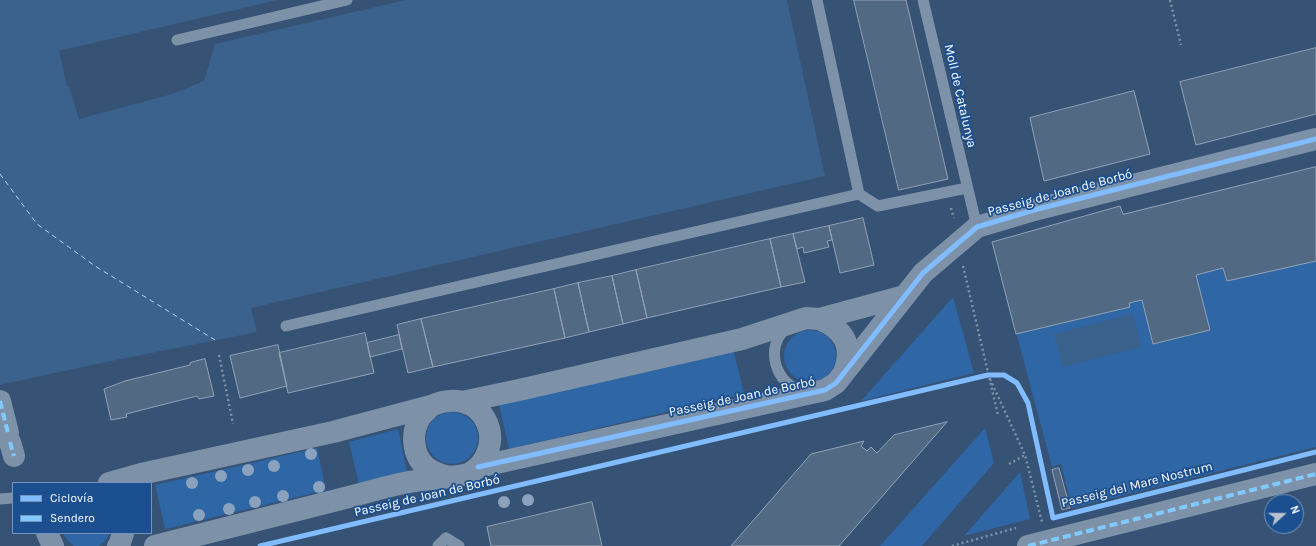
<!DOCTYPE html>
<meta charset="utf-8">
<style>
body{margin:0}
#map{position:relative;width:1316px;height:546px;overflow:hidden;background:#365274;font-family:Karla,sans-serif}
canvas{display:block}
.legend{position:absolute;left:12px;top:482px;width:140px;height:52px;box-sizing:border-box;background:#1b4f8f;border:1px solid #7695bc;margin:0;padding:5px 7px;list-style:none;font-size:12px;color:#fff}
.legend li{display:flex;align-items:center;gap:8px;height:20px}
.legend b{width:20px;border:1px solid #7695bc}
.north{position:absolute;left:1264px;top:494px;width:40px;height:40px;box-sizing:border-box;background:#1b4f8f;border:1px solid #7695bc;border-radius:50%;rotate:69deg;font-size:11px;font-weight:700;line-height:16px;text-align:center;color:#fff}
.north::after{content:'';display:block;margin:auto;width:14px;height:18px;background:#b9c2ce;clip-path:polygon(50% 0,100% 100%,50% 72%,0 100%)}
</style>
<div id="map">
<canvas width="1316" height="546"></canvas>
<ul class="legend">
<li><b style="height:5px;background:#80bcff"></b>Ciclovía</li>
<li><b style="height:5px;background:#80caff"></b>Sendero</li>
</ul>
<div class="north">N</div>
</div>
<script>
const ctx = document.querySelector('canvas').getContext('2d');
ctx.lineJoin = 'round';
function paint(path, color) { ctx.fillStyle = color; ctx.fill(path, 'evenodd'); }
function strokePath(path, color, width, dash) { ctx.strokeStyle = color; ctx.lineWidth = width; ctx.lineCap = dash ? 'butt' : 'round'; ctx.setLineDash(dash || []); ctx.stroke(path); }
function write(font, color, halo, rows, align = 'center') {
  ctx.font = font + ' Karla,sans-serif'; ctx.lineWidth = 3.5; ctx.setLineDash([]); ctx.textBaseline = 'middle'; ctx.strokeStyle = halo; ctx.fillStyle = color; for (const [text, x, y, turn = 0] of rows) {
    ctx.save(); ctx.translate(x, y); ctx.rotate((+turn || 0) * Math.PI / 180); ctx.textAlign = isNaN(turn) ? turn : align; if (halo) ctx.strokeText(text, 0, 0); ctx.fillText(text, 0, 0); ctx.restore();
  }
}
paint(new Path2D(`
 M1316,167V447L1072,508L1061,464L1052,467L992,242L1120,206L1123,214Z
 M953,297L974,373L861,401Z
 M784 356a26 26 0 1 1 52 0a26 26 0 1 1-52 0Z
 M734,352L744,394L509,449L499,405Z
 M426 438a26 26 0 1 1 52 0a26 26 0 1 1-52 0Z
 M985,428L994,463L922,546H880Z
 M398,429L407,471L359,484L349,442Z
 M317,448L326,490L165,529L155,485Z
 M1020,472L1030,519L964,536Z
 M63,533H110L105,541L99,546H74L67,540Z`), '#2f66a5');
paint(new Path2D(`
 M0,0H278L59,51L67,86H69L79,119L172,94L204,81L215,44L406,0H787L825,176L251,308L257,332L96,364L0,385Z
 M1133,314L1141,347L1063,367L1054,334Z`), '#3b618d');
strokePath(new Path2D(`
 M0,174L37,224L95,266L215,340`), '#b5d3f5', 1, [5, 4]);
const building = new Path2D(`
 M854,0H906L948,179L899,190Z
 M1316,48V114L1196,145L1180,82Z
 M1134,91L1150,154L1044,181L1030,118Z
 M1316,167V261L1227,281L1223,268L1196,275L1210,330L1153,344L1142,300L1129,303L1130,307L1016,334L992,242L1120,206L1123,214Z
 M863,218L874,265L840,273L829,226Z
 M829,226L832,240L827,241L829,247L804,253L803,247L797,249L793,234Z
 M793,234L805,282L781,287L770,239Z
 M770,239L781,287L647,318L636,270Z
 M636,270L647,318L623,324L612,276Z
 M612,276L623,324L589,332L578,283Z
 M578,283L589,332L565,338L554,289Z
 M554,289L565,338L433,367L421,319Z
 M421,319L433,367L408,373L397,325Z
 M365,333L374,373L288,393L279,353Z
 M399,335L402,349L370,357L367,343Z
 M278,345L287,386L240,398L230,356Z
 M205,359L214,396L199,399L197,396L126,414L127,417L111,420L104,389L125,381L190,365V363Z
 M947,422L839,546H731L811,454L864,441L861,446L867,451L871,447L877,453L894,435Z
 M1059,468L1070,508L1062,510L1052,470Z
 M592,502L602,546H491L487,527Z`);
paint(building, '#526984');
strokePath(building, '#92a2b6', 1);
strokePath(new Path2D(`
 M1170,0L1181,45
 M951,208L954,218
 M963,266L998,415
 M219,355L233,424
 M990,379L1025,455
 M1009,464L1025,455L1042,522
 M952,546L1016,528`), '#7d92a8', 2.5, [2, 3]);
strokePath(new Path2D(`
 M817,0L859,194
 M923,0L977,227
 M177,40L347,0
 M286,326L859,194L878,206L967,188
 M787,328C763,346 776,387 804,391
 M0,499L13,498
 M438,546L446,538L459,546`), '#7d92a8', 11);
strokePath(new Path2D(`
 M819,319C844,329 854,346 844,372
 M0,401L8,433
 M462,402L519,390L742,339L806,318L819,319L904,296
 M431,406C428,409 425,412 422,415C410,430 412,455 426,467C434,473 441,475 449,477
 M10,442L14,456
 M478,467L825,390L836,383L923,273L977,227L1034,210L1316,139
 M109,483L141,474L333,432L431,406C453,396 477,400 487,423C495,441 487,464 470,473C463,476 456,476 449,477C434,479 419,480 404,483C384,487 365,493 345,498C282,514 218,530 155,546
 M47,533L53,546
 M118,546L120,543L123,533
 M1028,546L1316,474`), '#7d92a8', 22);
strokePath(new Path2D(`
 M0,401L8,433
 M10,442L14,456
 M1028,546L1316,474`), '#80caff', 4, [8, 4]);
strokePath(new Path2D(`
 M478,467L825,390L836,383L923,273L977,227L1034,210L1316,139
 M260,546L988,375H1004L1017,383L1028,403L1053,518L1316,452`), '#80bcff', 5);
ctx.fillStyle = '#8aa2be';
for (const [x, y] of [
 [311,454],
 [274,466],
 [248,470],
 [221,476],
 [192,483],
 [319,487],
 [283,496],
 [528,500],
 [255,502],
 [504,502],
 [229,509],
 [199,515]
]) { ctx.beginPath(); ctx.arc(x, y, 6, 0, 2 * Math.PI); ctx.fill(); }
write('13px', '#fff', '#1b4f8f', [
 ["Moll de Catalunya",960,96,77],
 ["Passeig de Joan de Borbó",1060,193,-15],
 ["Passeig de Joan de Borbó",742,397,-12],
 ["Passeig del Mare Nostrum",1137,485,-14],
 ["Passeig de Joan de Borbó",427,496,-13]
]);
</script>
